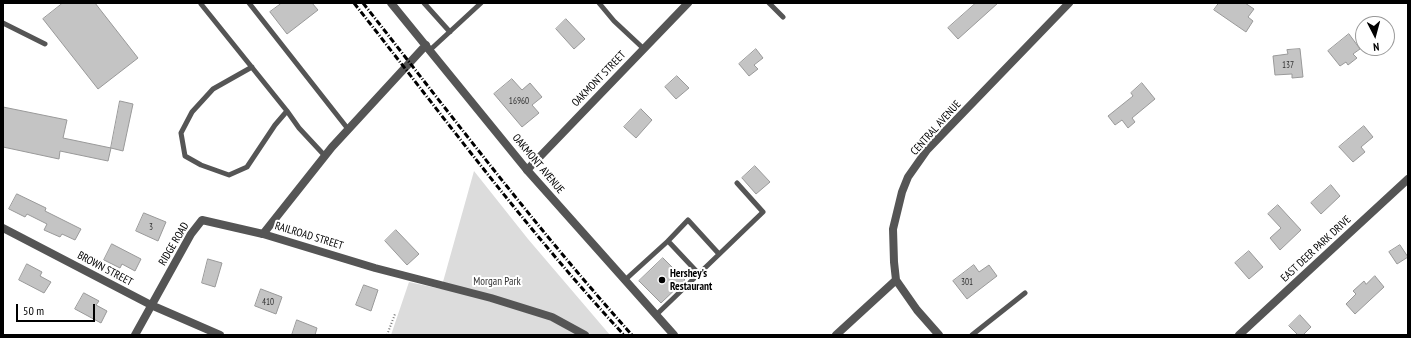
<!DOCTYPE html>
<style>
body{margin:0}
#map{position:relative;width:1411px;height:338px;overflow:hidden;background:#fff;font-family:"PT Sans Narrow",sans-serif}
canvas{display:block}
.frame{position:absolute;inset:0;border:4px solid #000;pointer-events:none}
.north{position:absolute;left:1355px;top:16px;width:40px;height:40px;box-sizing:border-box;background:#fff;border:1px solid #999;border-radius:50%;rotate:174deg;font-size:11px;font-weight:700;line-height:16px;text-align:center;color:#000}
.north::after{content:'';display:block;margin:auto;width:14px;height:18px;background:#000;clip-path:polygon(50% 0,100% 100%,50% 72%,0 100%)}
.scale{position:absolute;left:16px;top:304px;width:79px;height:18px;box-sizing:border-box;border:2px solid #000;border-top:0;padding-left:5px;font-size:12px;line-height:14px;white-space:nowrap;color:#000;-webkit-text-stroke:3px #fff;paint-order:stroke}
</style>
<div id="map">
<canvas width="1411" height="338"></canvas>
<div class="frame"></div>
<div class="north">N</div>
<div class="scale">50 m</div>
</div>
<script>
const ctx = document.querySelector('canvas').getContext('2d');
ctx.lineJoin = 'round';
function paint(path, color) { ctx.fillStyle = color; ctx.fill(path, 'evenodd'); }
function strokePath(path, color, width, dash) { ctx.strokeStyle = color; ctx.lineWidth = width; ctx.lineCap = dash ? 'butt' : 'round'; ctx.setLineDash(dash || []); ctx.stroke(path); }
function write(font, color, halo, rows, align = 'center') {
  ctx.font = font + ' "PT Sans Narrow",sans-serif'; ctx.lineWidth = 4; ctx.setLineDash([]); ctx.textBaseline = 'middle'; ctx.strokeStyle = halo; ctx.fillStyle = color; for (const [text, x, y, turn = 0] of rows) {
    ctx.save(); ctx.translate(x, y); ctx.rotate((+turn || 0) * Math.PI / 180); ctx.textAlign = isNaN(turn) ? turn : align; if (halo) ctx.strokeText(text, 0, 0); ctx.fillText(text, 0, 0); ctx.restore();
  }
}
paint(new Path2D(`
 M474,171L528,239L610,335H391L409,282L441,289Z`), '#dcdcdc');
const building = new Path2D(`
 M63,3H95L138,58L98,89L43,19Z
 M282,3H312L318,10L287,34L270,12Z
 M976,3H998L958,39L948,28Z
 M1219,3H1245L1254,9L1248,17L1253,21L1246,32L1214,10Z
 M566,19L585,39L574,49L556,29Z
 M1349,34L1360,49L1353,54L1357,58L1348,65L1346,62L1340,66L1328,51Z
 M756,49L763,58L754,65L758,69L749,76L739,64Z
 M1300,49L1303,77L1292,78V74L1275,75L1273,56L1288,54L1287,50Z
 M677,76L689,88L676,99L665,87Z
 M512,79L522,90L530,83L542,97L532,105L539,113L522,127L494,94Z
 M1142,83L1155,99L1132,118L1135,122L1128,128L1122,120L1115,125L1108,116L1133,96L1131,93Z
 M120,101L133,104L123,151L111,148Z
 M3,107L67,120L63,138L111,148L108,161L60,151L59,159L3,147Z
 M641,109L652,120L636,138L624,127Z
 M1364,126L1373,137L1361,147L1365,152L1353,162L1339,147Z
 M755,166L770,182L756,194L742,178Z
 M1331,185L1340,196L1321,214L1311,203Z
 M17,194L46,208L45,211L81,229L75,240L62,234L60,237L44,230L47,224L27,214L25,217L9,209Z
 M1278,205L1301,230L1280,250L1270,238L1281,228L1268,214Z
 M144,213L166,222L158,241L136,231Z
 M396,230L419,254L407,265L385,241Z
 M112,244L141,259L135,271L122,264L120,268L104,260Z
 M1400,245L1408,257L1397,264L1389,252Z
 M1249,251L1263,267L1249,279L1235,263Z
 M663,258L685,280L661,303L639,281Z
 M208,259L222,263L215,287L202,283Z
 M27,264L42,272L40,276L51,282L44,293L19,280Z
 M974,265L979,272L989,265L997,276L967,299L953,281Z
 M1375,276L1384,287L1355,314L1346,304L1356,294L1353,291L1364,281L1366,284Z
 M364,285L378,290L371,311L356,305Z
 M261,289L282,297L276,314L255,306Z
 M84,293L99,301L96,305L107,311L101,323L75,309Z
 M1300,315L1311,327L1303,335H1298L1289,326Z
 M297,320L317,328L315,335H292Z`);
paint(building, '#c4c4c4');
strokePath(building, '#999', 1);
strokePath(new Path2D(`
 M387,335L395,314`), '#777', 2, [1, 2]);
strokePath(new Path2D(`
 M249,3L348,129
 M424,3L450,32
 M599,3L614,21L644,49
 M769,3L783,17
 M201,4L287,111L299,128L325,156
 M3,23L45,44
 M430,50L481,3
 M252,67L213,89L192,112L181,133L185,156L201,165L229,175L247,167L275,125L287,111
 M699,274L668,241L688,220L719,254
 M625,280L668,241
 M656,315L763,212L737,183
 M972,335L1025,293`), '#555', 5);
strokePath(new Path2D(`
 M527,170L688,3
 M3,228L151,305L220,335
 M135,335L191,234L202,220L263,234`), '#555', 8);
strokePath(new Path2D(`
 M391,3L527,170L674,335
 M426,45L332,147L263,234L375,268L491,298L552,317L585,335
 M836,335L896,280
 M939,335L917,310L896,280L894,262L893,229L902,192L908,177L927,150L1069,3
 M1239,335L1408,179`), '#555', 8);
strokePath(new Path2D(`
 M354,3C442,115 527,230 624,335
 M363,3C451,115 537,229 632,335`), '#000', 3, [6, 2, 1, 2]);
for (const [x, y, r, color] of [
 [662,280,4,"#000"]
]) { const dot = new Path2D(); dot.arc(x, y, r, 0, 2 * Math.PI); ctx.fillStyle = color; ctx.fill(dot); strokePath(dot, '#fff', 1.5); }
write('9px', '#313131', null, [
 ["137",1288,65],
 ["16960",519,101],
 ["3",151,227],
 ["301",967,282],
 ["410",268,302]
]);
write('11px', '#000', '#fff', [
 ["OAKMONT STREET",599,79,-46],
 ["CENTRAL AVENUE",936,128,-48],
 ["OAKMONT AVENUE",538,164,50],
 ["RAILROAD STREET",309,236,17],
 ["RIDGE ROAD",174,244,-59],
 ["EAST DEER PARK DRIVE",1316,249,-43],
 ["BROWN STREET",105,269,28]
]);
write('bold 11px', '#000', '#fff', [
 ["Hershey's",670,274],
 ["Restaurant",670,287]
], 'left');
write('11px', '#333', '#fff', [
 ["Morgan Park",497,282]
]);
</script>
